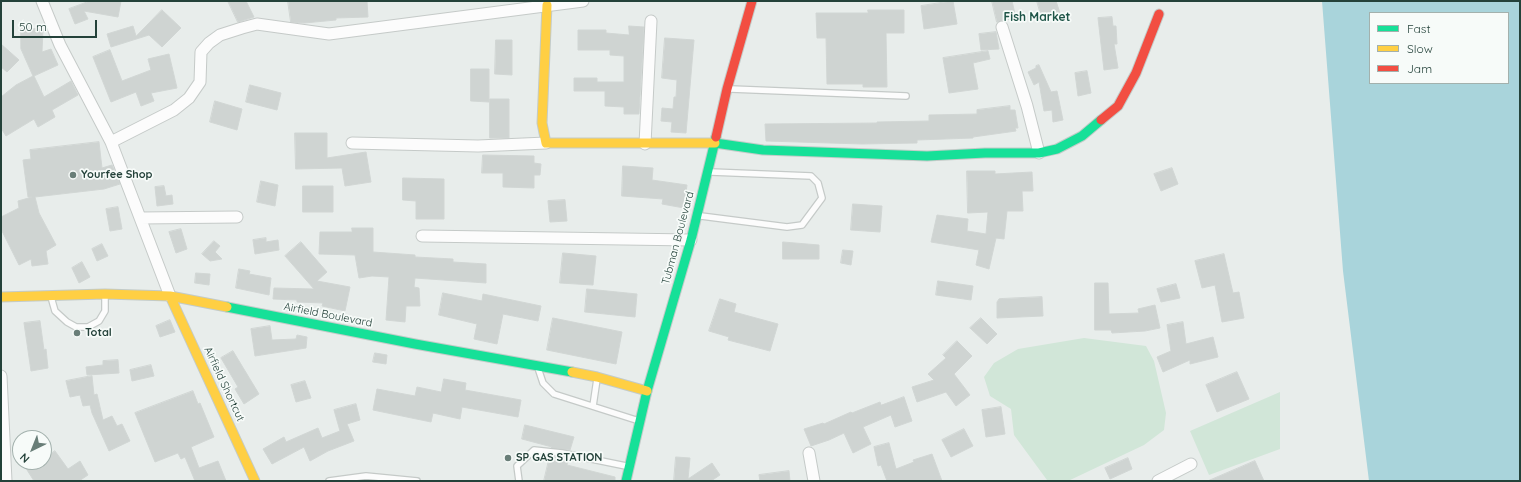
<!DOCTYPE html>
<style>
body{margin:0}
#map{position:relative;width:1521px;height:482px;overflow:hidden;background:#e8edeb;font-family:Quicksand,sans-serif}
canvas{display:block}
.frame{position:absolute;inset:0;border:2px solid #24423a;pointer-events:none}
.legend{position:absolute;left:1369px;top:12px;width:140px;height:72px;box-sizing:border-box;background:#f7fbf9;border:1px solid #a3b1ad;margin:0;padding:5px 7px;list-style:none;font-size:12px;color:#24423a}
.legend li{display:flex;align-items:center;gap:8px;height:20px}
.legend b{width:20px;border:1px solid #a3b1ad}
.north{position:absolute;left:12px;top:430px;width:40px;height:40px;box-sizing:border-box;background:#f7fbf9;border:1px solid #a3b1ad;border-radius:50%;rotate:223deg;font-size:11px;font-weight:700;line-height:16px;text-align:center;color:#24423a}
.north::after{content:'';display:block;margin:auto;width:14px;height:18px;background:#697e78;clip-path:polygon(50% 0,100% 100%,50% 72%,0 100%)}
.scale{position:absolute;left:12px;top:20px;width:85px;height:18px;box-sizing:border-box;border:2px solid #24423a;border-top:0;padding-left:5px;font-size:12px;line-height:14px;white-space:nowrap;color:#24423a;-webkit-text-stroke:3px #f7fbf9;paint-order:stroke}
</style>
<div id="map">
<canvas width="1521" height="482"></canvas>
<div class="frame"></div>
<ul class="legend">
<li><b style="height:5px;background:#16e098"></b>Fast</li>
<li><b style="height:5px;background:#ffcf43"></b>Slow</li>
<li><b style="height:5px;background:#f24e42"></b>Jam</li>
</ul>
<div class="north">N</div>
<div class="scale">50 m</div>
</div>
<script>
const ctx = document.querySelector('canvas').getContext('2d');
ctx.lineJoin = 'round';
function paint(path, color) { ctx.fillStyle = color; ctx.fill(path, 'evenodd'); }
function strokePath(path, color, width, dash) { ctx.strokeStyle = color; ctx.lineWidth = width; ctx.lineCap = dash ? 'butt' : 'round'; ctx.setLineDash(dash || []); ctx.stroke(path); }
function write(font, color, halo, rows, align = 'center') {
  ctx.font = font + ' Quicksand,sans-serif'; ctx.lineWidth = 3.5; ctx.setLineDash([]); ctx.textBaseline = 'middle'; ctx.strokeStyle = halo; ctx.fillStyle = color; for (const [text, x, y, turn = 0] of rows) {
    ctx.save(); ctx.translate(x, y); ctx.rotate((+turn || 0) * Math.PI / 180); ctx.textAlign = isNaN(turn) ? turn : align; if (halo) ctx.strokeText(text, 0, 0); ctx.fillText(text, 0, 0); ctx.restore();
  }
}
paint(new Path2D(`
 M1084,338L1146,346L1154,361L1166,413L1164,430L1144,445L1068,481L1047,480L1014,435L1011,409L990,396L984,377L994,363L1018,349Z
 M1280,392V449L1209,475L1190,431Z`), '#d1e6d8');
paint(new Path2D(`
 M1322,1H1520V481H1369L1343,271ZM1370,13H1508V83H1370Z`), '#a9d4db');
const building = new Path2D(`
 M90,1H121L118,17L84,11L88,19L75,24L69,9Z
 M228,1H246L254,17L238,22Z
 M288,1H367L368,17L336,18V20L304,23L291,22Z
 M953,1L957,24L924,29L921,6Z
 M992,1H1012L1016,18L997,22Z
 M1037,1H1056L1060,13L1042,18Z
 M162,10L181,28L162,47L149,35L111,47L107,34L133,26L136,36Z
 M868,10H904V33H886L887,87H863V84H827L826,38H817L816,13H868Z
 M1112,17L1113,26H1116L1117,44H1114L1118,68L1104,70L1098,18Z
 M629,26L644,27L639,114H624V107L605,106V91H574V78H597V82H624V56L610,55V50H578V30H606V33L629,35Z
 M21,28L43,29L42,52L51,49L58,65L34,76L44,97L71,81L78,95L52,110L55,117L38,127L34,119L6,136L1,128V97L16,85L33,76L21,49Z
 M996,32L999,49L981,50L979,34Z
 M665,38L694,40L686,133L671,132L672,122L661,121L662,108L673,109L674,97H676L677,80L662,78Z
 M496,40H512V75L495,74Z
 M1,44L19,60L7,72L1,67Z
 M110,50L122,81L151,70L148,59L169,54L177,88L151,93L154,101L141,106L136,92L111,102L93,57Z
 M988,51L990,59L973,63L978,89L949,93L943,58Z
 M1039,65L1051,92L1057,91L1063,120L1053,122L1052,110L1044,111L1039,82L1034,85L1028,72L1036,68V66Z
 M471,69H489V102L471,101Z
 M1087,71L1091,93L1078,96L1075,73Z
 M250,85L281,93L277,110L246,102Z
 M490,99H509V138H490Z
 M215,101L242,109L237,130L210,122Z
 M1010,106V110H1015L1018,128H1015L1016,131L973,137V138L917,140V143L862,144L766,141L765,124L877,123V122L929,121V115L977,114V110Z
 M295,133H327V158L366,152L371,182L345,186L342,168L296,169Z
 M99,142L102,168L112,165L120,184L104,189L35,197L39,213L56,245L46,251L48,264L32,266L31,259L19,265L1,229V217L19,208L18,201L32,197H28L23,160L31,159L30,150Z
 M483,155L534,156V163L541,164L540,175H534V188L503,187V173H482Z
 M623,166L653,168L652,180L687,185L684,208L662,204L663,199L622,196Z
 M1172,168L1178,184L1161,191L1154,174Z
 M967,171H995V174L1032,172L1033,191H1022L1023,211H1007L1004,239L996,238L989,269L976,265L979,250L931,242L937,215L968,219L967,231L986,234L988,212L968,213Z
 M403,178L444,179V219H416V201L403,200Z
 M261,181L278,185L275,206L257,202Z
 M164,186L166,196L172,195L173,204L157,206L155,187Z
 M303,186H333V212H303Z
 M565,200L567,221L550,222L548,201Z
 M853,204L882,206L880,232L851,230Z
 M118,207L122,229L110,231L106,209Z
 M352,228H373V252L415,255V257L453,259V262L486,264V283L415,278L414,287L419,288L420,306H406L405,322L386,320L389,277L372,276L359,278L355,255L319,254L320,232H352Z
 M181,229L187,249L176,253L169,232Z
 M266,238V242L278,240L279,250L255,254L253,240Z
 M214,241L220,246L215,252L222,259L210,261L202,254Z
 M301,242L327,272L317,281L350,287L345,311L322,306L323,303L297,302V300L273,299L274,288L314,289L285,256Z
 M783,242L819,245V259H783Z
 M102,244L108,256L97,261L92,249Z
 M843,250L853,251L851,265L841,263Z
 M563,253L596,256L593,285L560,283Z
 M1224,254L1233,293L1239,292L1244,318L1222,322L1215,285L1202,288L1195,261Z
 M82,262L90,277L79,283L72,268Z
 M239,269L250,271L249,274L271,278L269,295L236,288Z
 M196,273L210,274L209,285L195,283Z
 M938,281L973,286L971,300L936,295Z
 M1095,283H1108L1109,314L1139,313L1138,309L1155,305L1160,328L1145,331L1112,333L1111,330H1095Z
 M1176,284L1180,298L1161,302L1157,289Z
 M587,289L637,294L635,317L585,312Z
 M443,293L482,301L483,294L541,306L538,321L503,314L497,344L474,339L477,324L439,315Z
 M1042,297L1043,316L997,318V302L999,299Z
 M720,299L736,304L734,312L778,324L770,351L728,340L729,337L709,331Z
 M553,318L622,332L616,364L547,350Z
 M981,318L997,334L987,344L970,328Z
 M170,320L175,332L160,337L156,326Z
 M40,321L44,350L46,349L48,368L31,371L24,323Z
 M1183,322L1186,344L1213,337L1218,357L1190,364V360L1163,372L1157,357L1171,351L1167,325Z
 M270,326L272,340L296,339L297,335L307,337L306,348L255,356L251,329Z
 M957,341L972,356L954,374L970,395L956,406L946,392L917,402L912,387L934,380L928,374L946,358L943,355Z
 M233,351L259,394L244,404L235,389L238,387L221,358Z
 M375,353L387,355L386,364L373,362Z
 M118,360L119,373L87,375L86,367L103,365V361Z
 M151,365L154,376L132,381L130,370Z
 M1237,372L1249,399L1217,412L1206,385Z
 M92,376L94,395L97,394L103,420L112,416L117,426L122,424L130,441L109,451L92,413L90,405L83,406L80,395L70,397L66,381Z
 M444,379L466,383L465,390L521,400L518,417L462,407L460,419L433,413L431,422L373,410L377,389L415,396L417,387L441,392Z
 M305,381L311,398L296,402L291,385Z
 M193,391L198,404L200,403L214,437L191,447L199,468L218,461L226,481H195L185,457L181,459L178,453L155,462L135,413Z
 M904,397L912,421L895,427L891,415L863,427L871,444L853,453L844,433L829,440L811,446L804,429L823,423L824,424L851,412L852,413L880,402L881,405Z
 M356,404L360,420L347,424L354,441L328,451L310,461L304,447L272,464L263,449L284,437L286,442L318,428L322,438L340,431L334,410Z
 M1001,407L1005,434L986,437L982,410Z
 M525,425L574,437L570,450L551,448L552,447L522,439Z
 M964,429L973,446L951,457L942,440Z
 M889,443L896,469L914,462L913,460L932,454L942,481H887L881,465L878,466L874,447Z
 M55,451L68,469L80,461L88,475L79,481H34L22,462H44V459Z
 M550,456L568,459L567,465L615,477V481H544Z
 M676,457L690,458L688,479L712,463L720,475L711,481H674Z
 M1128,458L1132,469L1110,479L1105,468Z
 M1255,461L1264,481H1208Z
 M789,471L790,481H760L759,475Z`);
paint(building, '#cfd4d2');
strokePath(building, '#d1d6d4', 1);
const lane = new Path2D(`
 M731,89L906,96
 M701,216L787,227L802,225L822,198L818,183L811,176L711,172
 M51,297L55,311L67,322L76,327H88L99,321L105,311V295
 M538,368L543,383L554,394L636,420
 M593,406L597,379
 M329,481L366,476L417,481
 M519,481L517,466L534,450L562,453L626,466`);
const street = new Path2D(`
 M42,1L60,45L111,142L170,296
 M1002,27L1027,106L1039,153
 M111,142L174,110L189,98L200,82L201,52L209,43L220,35L242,28L257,24L329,34L583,1
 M352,143L478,146L546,143
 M645,144L651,21
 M140,218L237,217
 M422,236L691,240
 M1,376L6,481
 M809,453L814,481
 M1158,481L1191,464`);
const fast = new Path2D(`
 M715,143L763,150L927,156L985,153H1039L1057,149L1082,136L1101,120
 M227,307L415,344L572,372
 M626,481L647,391L691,240L716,137`);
const slow = new Path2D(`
 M547,5L542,123L546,143H715
 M170,296L255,481
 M1,297L105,294L170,296L227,307
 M572,372L597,377L647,391`);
const jam = new Path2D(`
 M1101,120L1118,106L1136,73L1159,14
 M716,137L727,89L752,1`);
strokePath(lane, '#c5cac8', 8);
strokePath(street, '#c5cac8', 13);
strokePath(fast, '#c3cbc8', 11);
strokePath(slow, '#c3cbc8', 11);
strokePath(jam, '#c3cbc8', 11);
strokePath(lane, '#fcfcfc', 5.5);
strokePath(street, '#fcfcfc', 11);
strokePath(fast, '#16e098', 9);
strokePath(slow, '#ffcf43', 9);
strokePath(jam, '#f24e42', 9);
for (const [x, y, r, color] of [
 [73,175,4,"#697e78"],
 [77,333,4,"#697e78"],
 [508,458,4,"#697e78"]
]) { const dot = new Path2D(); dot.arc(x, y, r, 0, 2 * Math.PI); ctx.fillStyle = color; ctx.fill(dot); strokePath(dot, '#f7fbf9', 1.5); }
write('bold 11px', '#24423a', '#f7fbf9', [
 ["Yourfee Shop",81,175],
 ["Total",85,333],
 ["SP GAS STATION",516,458]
], 'left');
write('11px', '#24423a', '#f7fbf9', [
 ["Tubman Boulevard",678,238,-75],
 ["Airfield Boulevard",328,315,11],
 ["Airfield Shortcut",224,384,65]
]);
write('bold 12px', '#1f5548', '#f7fbf9', [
 ["Fish Market",1037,17]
]);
</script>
